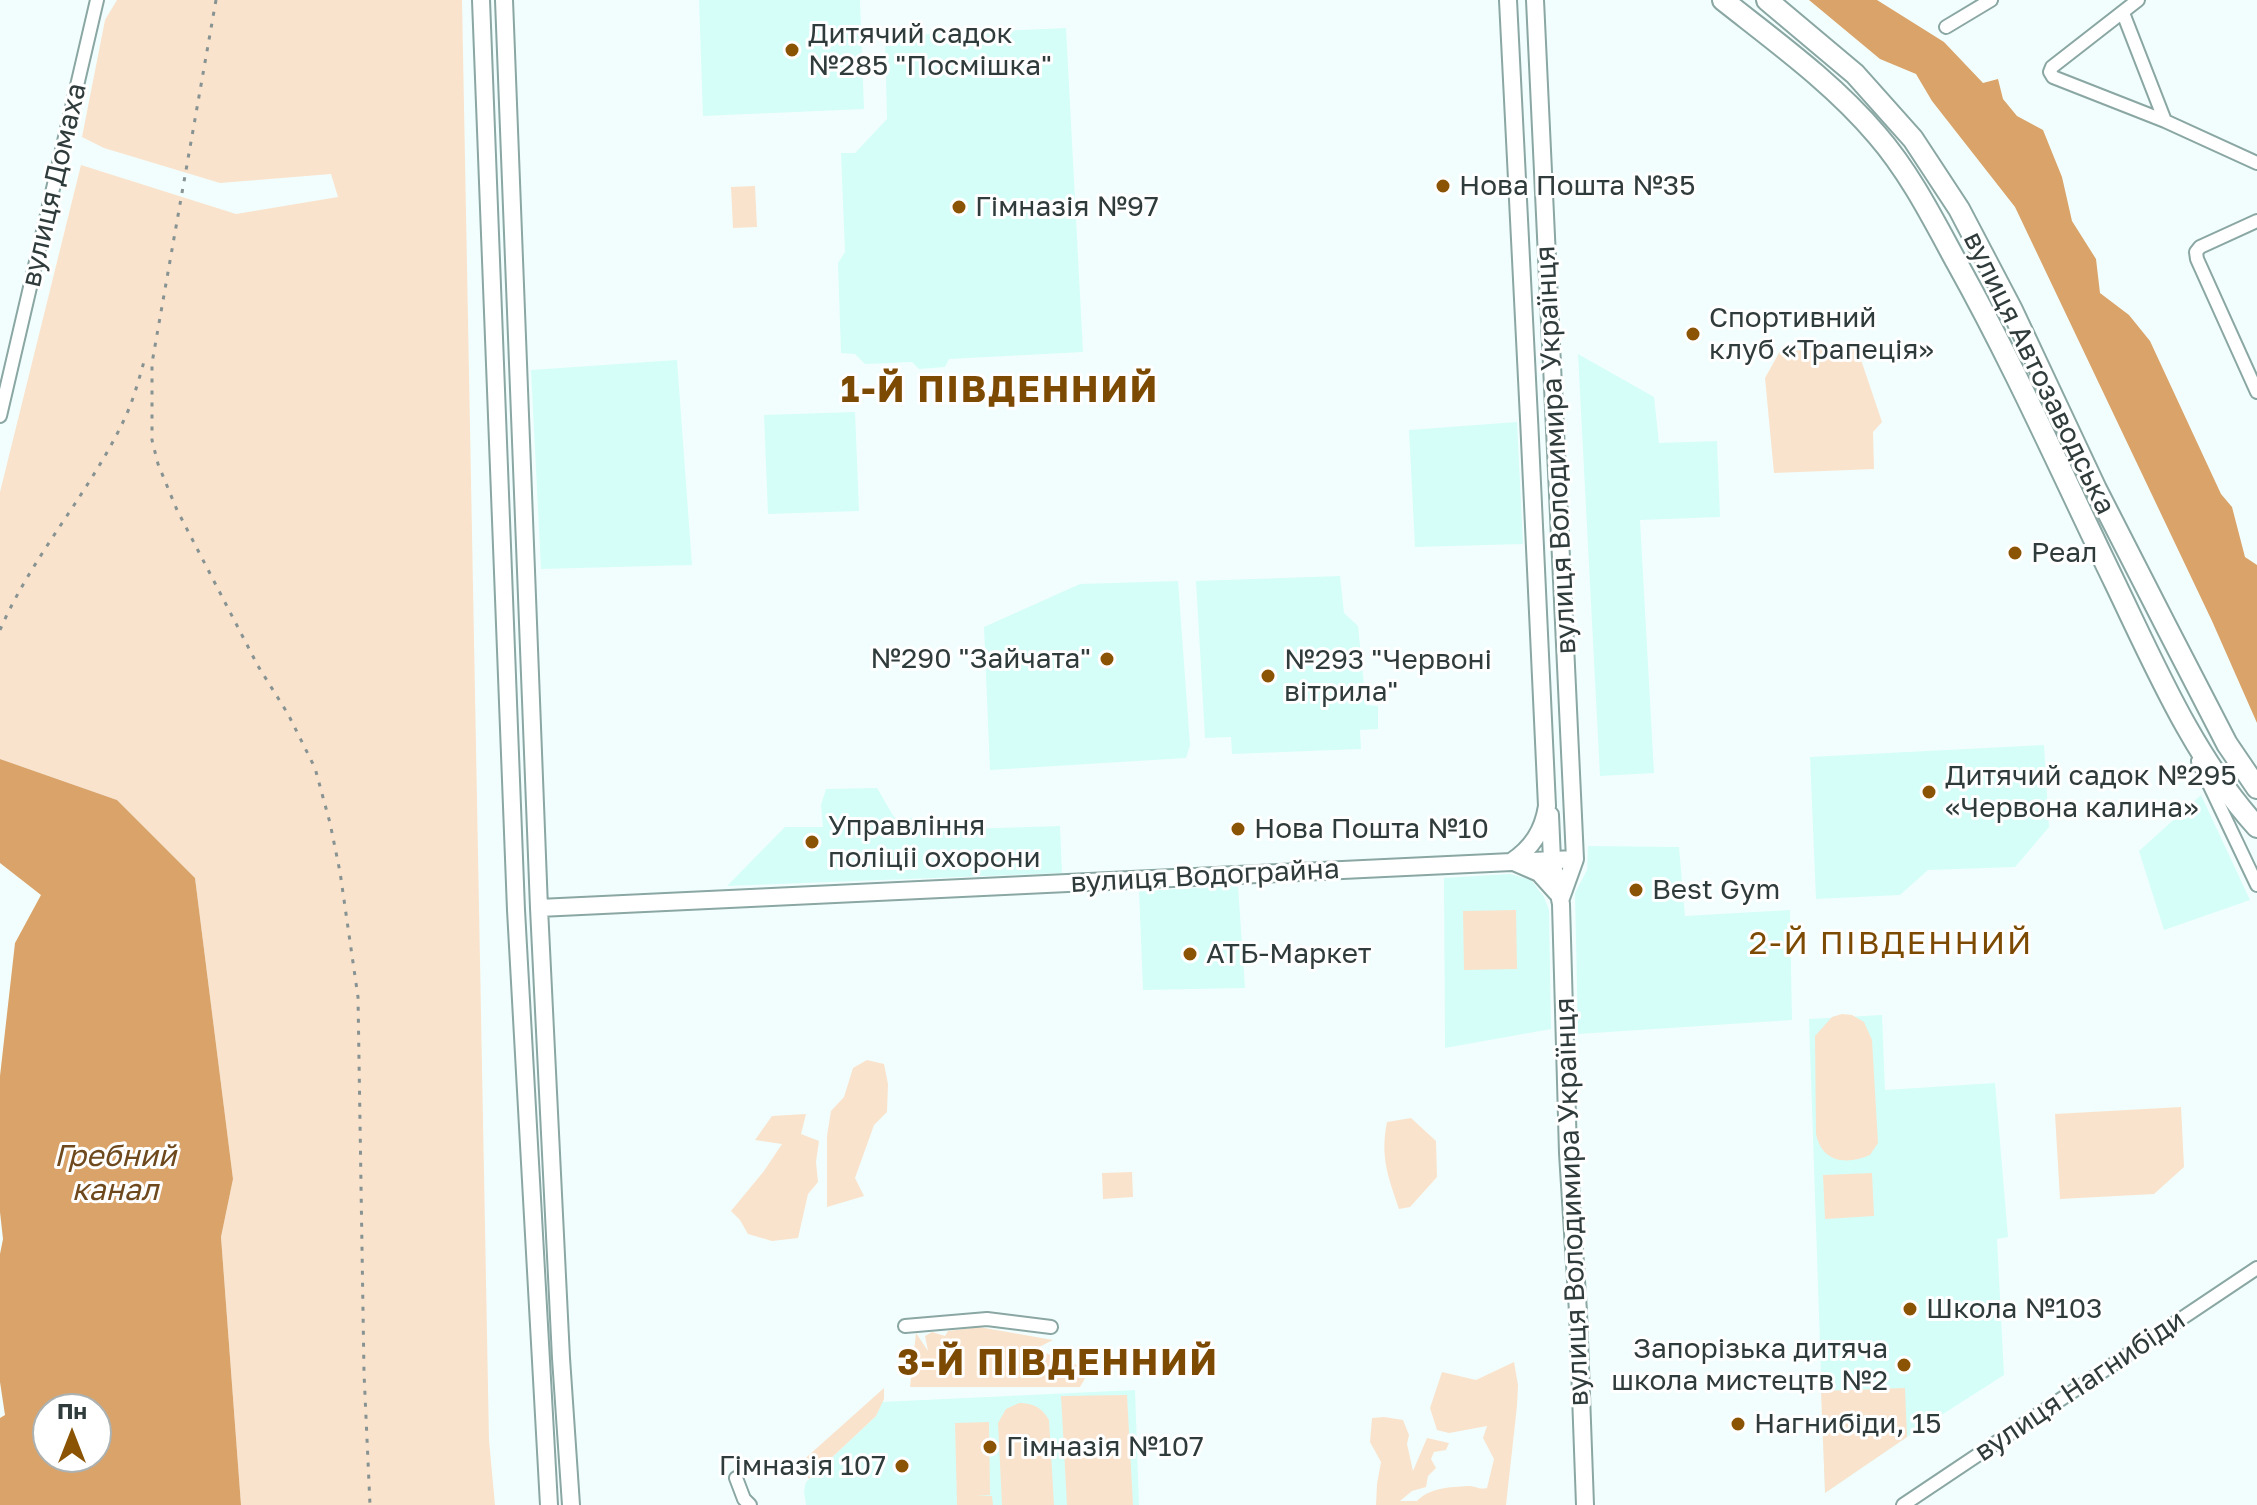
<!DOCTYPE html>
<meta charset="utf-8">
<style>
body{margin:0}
#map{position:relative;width:2257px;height:1505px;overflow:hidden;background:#f2fefd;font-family:"Golos Text",sans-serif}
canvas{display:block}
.north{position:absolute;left:32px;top:1393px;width:80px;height:80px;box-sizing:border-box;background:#fff;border:2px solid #acb1b1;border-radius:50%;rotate:0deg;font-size:22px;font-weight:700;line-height:32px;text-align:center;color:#303c3b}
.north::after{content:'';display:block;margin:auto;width:28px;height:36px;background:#8a5404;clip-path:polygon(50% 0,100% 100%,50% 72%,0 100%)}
</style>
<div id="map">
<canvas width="2257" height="1505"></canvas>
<div class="north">Пн</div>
</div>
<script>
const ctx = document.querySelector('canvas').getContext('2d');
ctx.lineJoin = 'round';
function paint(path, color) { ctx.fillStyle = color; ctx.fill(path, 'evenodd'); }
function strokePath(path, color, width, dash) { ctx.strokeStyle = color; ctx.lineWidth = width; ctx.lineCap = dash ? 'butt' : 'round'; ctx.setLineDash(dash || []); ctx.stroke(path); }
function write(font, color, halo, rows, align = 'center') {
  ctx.font = font + ' "Golos Text",sans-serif'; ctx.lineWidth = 6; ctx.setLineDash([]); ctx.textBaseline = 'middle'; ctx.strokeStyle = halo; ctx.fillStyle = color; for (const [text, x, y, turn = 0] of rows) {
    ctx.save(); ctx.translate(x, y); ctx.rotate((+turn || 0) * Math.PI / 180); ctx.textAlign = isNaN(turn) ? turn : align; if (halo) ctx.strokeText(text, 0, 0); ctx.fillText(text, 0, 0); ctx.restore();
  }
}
paint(new Path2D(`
 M699,0H860L864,109L703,116Z
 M1066,28L1083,352L949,359L945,367L919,369L912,362L865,364L855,354L841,353L838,263L845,252L841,153H855L887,119L885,36Z
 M1578,354L1654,397L1659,443L1717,441L1720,517L1640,520L1654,773L1600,776Z
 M677,360L692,565L541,569L531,370Z
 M855,412L859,511L768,514L764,415Z
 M1517,422L1523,544L1415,547L1409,430Z
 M1340,576L1344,613L1358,626L1366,705L1378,706V729L1360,730L1361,749L1232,754L1231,737L1205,738L1196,581Z
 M1178,581L1190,745L1186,758L990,770L984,627L1080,584Z
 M2044,745L2049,827L2015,867L1928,870L1900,895L1816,899L1810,757Z
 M877,788L894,817L932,819L933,830L1060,826L1062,873L727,886L785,827H823L821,805L826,789Z
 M2201,795L2250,900L2164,930L2139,851Z
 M1588,846L1679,847L1685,916L1790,910L1792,1020L1578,1034L1575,893L1587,870Z
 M1510,874L1531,880L1544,897L1549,910L1551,1029L1445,1048L1444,878Z
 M1238,886L1245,988L1143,990L1139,891Z
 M1882,1015L1885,1090L1995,1083L2008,1237L1997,1239L2004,1375L1907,1437L1825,1493L1809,1019Z
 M1135,1390L1139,1505H806L804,1491L806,1482L876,1416L881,1402Z`), '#d5fef9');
paint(new Path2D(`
 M117,0H462L489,1440L495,1505H241L221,1237L233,1179L195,878L117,800L0,759V492L81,165L236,214L338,197L331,174L220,183L104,148L82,137L105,20Z
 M755,186L757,227L733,228L731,187Z
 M1857,348L1882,422L1873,432L1874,469L1774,473L1765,378L1780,351Z
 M1516,910L1517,969L1464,970L1463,911Z
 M1842,1014L1852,1015L1864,1022L1872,1040L1878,1143L1870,1155C1847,1165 1822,1163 1816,1134L1815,1036L1832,1017Z
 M867,1060L884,1064L888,1084L887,1112L874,1125L855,1178L864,1196L827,1207V1136L831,1111L844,1097L853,1068Z
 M2181,1107L2184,1167L2154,1194L2060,1199L2055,1114Z
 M806,1114L801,1134L819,1141L816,1162L818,1182L808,1194L798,1238L772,1241L748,1234L740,1220L731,1211L764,1171L782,1144L755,1140L772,1116Z
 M1411,1118L1436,1141L1437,1177L1410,1207L1399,1209C1388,1176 1380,1157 1387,1122Z
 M1132,1172L1133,1197L1103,1199L1102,1173Z
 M1872,1173L1874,1216L1825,1219L1823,1175Z
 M979,1327L1053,1340L1035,1349L1090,1370L1080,1387H910L916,1333L928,1351L925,1336L932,1332L945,1336L948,1331Z
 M1514,1362L1518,1385L1517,1406L1506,1505H1376L1377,1484L1381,1462L1370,1442L1372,1418L1384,1417L1403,1420L1409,1435L1407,1444L1413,1471L1427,1438L1449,1443L1446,1450L1434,1452L1431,1459L1436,1468L1428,1476L1426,1487L1412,1491L1400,1501H1417C1429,1488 1450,1487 1468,1486C1476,1486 1479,1490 1487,1488L1494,1459L1483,1438L1487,1426L1449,1433L1437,1430L1430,1408L1442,1372L1476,1380Z
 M884,1388V1399L876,1416L809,1479L799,1464Z
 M1905,1388L1907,1437L1825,1493L1821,1391Z
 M1127,1395L1133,1505H1067L1061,1396Z
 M1019,1403C1034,1403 1042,1408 1049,1420L1054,1505H1002L998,1423L1006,1409Z
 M989,1422L990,1495L976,1496H992L993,1505H957L955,1423Z`), '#fae3cc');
paint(new Path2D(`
 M1809,0H1877L1944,42L1983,83L1998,79L2003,99L2017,116L2043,130L2062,177L2072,221L2096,259L2100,293L2129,315L2150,341L2221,494L2232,507L2245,557L2257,565V723L2212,621L2015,207L1932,101L1916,74L1880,59Z
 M0,759L117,800L195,878L233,1179L221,1237L241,1505H0V1418L5,1415L0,1382V1254L3,1239L0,1212V1076L15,943L41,895L0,863ZM96,1409V1457H48V1409Z`), '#daa369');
const minor = new Path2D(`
 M2138,0L2052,67L2050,72L2053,77L2165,121L2257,163
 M2123,13L2165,121
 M1946,27L1991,0
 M2257,221L2200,247L2196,252L2197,259L2257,392
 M0,416L97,0
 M2198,761L2257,885
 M905,1326L987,1319L1051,1327
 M736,1478L744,1499L750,1505
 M1903,1505L2257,1268`);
const tertiary = new Path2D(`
 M481,0L516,910L549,1505
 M504,0L539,908L561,1358L571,1505
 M1508,0C1522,269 1535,537 1547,806C1543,831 1532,848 1511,862
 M1535,0L1575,859L1561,898
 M1550,815L1552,860L1561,904L1568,1153L1578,1312L1585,1505
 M1516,863L1539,873L1557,893
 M539,908L1575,859`);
const primary = new Path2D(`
 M1723,0C1776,42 1833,83 1877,135C1910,173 1933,219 1957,263C2015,367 2063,476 2115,583C2155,666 2194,758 2257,827
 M1767,0L1855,74L1913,139L1959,209L2012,310L2096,489L2165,624L2227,744L2257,788`);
strokePath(minor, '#8aa7a3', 16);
strokePath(tertiary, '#8aa7a3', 20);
strokePath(primary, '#8aa7a3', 24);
strokePath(minor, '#fff', 12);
strokePath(tertiary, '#fff', 16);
strokePath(primary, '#fff', 20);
strokePath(new Path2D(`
 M216,0L152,363V440L158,464L177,510L258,666L288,714L315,768L330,823L340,872L358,997L364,1373L370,1505
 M0,630C32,556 88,495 123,422C133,402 139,379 145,358`), '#879392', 3, [4, 8]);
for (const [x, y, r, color] of [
 [792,50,8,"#8a5404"],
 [1443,186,8,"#8a5404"],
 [959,207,8,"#8a5404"],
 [1693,334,8,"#8a5404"],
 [2015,553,8,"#8a5404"],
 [1107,659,8,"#8a5404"],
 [1268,676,8,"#8a5404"],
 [1929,792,8,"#8a5404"],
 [1238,829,8,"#8a5404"],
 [812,842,8,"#8a5404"],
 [1636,890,8,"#8a5404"],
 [1190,954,8,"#8a5404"],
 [1910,1309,8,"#8a5404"],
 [1904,1365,8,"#8a5404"],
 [1738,1424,8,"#8a5404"],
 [990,1447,8,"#8a5404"],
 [902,1466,8,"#8a5404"]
]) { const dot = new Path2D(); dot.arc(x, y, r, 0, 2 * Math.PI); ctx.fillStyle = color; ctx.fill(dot); strokePath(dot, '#fff', 3); }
write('28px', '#303c3b', '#fff', [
 ["Дитячий садок",808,34],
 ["№285 \"Посмішка\"",808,66],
 ["Нова Пошта №35",1459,186],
 ["Гімназія №97",975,207],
 ["Спортивний",1709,318],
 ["клуб «Трапеція»",1709,350],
 ["Реал",2031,553],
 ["№290 \"Зайчата\"",1091,659,"right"],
 ["№293 \"Червоні",1284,660],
 ["вітрила\"",1284,692],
 ["Дитячий садок №295",1945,776],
 ["«Червона калина»",1945,808],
 ["Управлiння",828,826],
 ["полiцii охорони",828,858],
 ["Нова Пошта №10",1254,829],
 ["Best Gym",1652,890],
 ["АТБ-Маркет",1206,954],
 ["Школа №103",1926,1309],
 ["Запорізька дитяча",1888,1349,"right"],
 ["школа мистецтв №2",1888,1381,"right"],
 ["Нагнибіди, 15",1754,1424],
 ["Гімназія №107",1006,1447],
 ["Гімназія 107",886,1466,"right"]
], 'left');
write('28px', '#303c3b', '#fff', [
 ["вулиця Домаха",54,185,-77],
 ["вулиця Автозаводська",2039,373,64],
 ["вулиця Володимира Українця",1556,450,-93],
 ["вулиця Водограйна",1205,876,-3],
 ["вулиця Володимира Українця",1572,1202,-92],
 ["вулиця Нагнибіди",2080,1386,-34]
]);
write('italic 30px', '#6f491e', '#fff', [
 ["Гребний",115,1156],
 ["канал",115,1190]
]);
ctx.letterSpacing = '2px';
write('32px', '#7c4a02', '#fff', [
 ["2-Й ПІВДЕННИЙ",1891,944]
]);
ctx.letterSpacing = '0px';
ctx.letterSpacing = '2px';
write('bold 36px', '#7c4a02', '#fff', [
 ["1-Й ПІВДЕННИЙ",1000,391],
 ["3-Й ПІВДЕННИЙ",1058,1364]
]);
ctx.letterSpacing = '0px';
</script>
